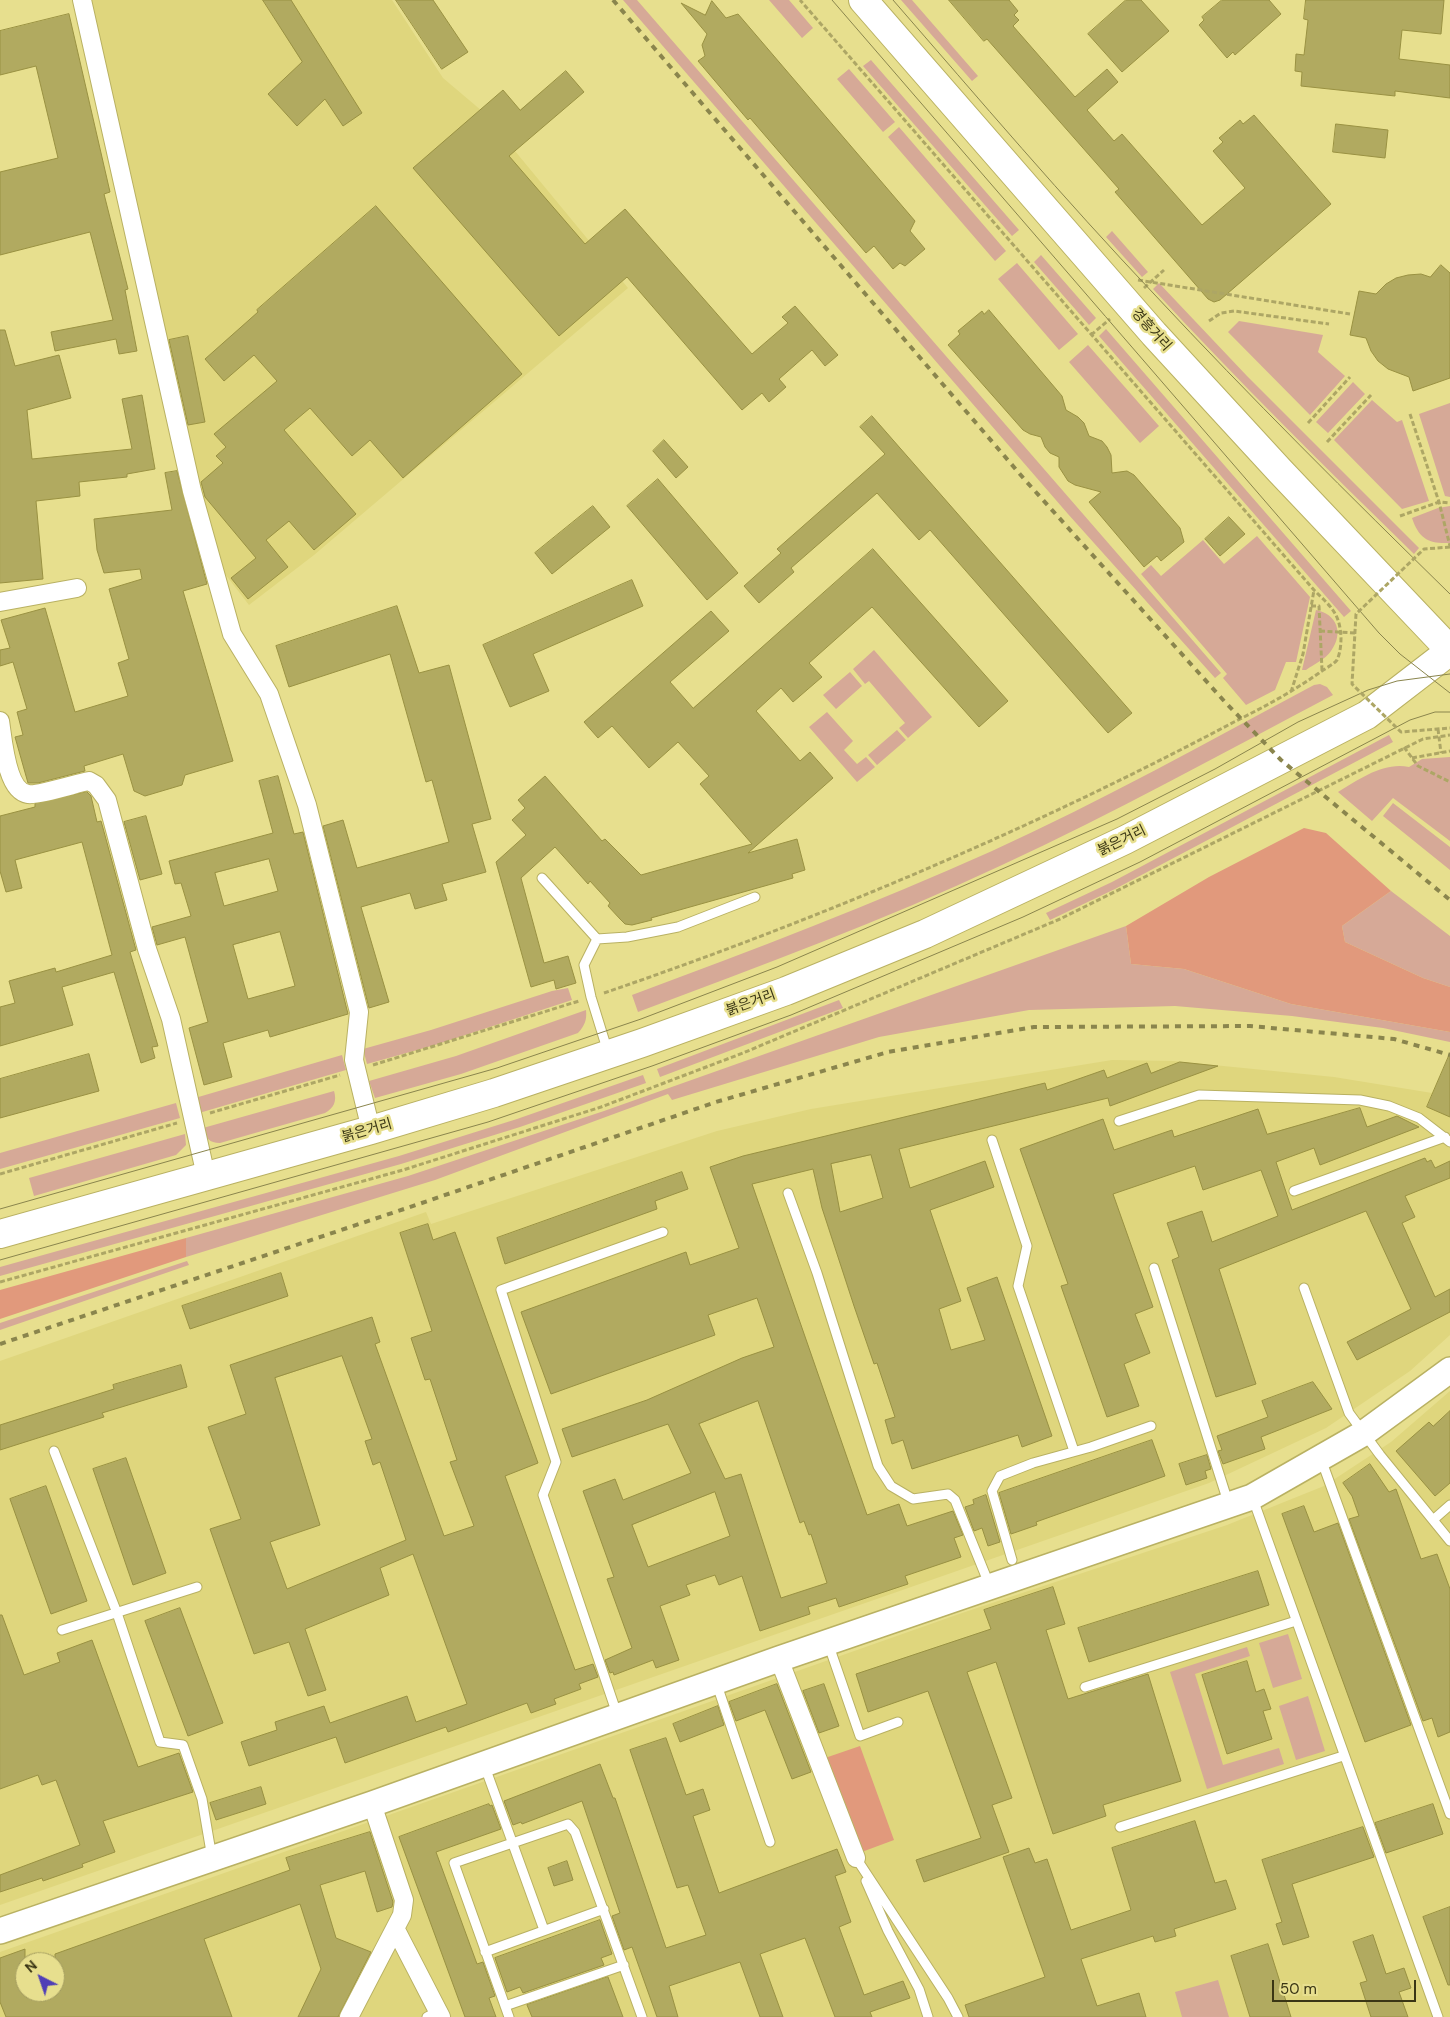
<!DOCTYPE html>
<meta charset="utf-8">
<style>
body{margin:0}
#map{position:relative;width:1450px;height:2017px;overflow:hidden;background:#e7df8e;font-family:"DM Sans",sans-serif}
canvas{display:block}
.north{position:absolute;left:15px;top:1952px;width:50px;height:50px;box-sizing:border-box;background:#e7df8e;border:1px solid #a29b5e;border-radius:50%;rotate:319deg;font-size:14px;font-weight:700;line-height:20px;text-align:center;color:#3a3615}
.north::after{content:'';display:block;margin:auto;width:18px;height:22px;background:#503fb6;clip-path:polygon(50% 0,100% 100%,50% 72%,0 100%)}
.scale{position:absolute;left:1272px;top:1980px;width:144px;height:22px;box-sizing:border-box;border:2px solid #3a3615;border-top:0;padding-left:6px;font-size:15px;line-height:18px;white-space:nowrap;color:#3a3615;-webkit-text-stroke:4px #e7df8e;paint-order:stroke}
</style>
<div id="map">
<canvas width="1450" height="2017"></canvas>
<div class="north">N</div>
<div class="scale">50 m</div>
</div>
<script>
const ctx = document.querySelector('canvas').getContext('2d');
ctx.lineJoin = 'round';
function paint(path, color) { ctx.fillStyle = color; ctx.fill(path, 'evenodd'); }
function strokePath(path, color, width, dash) { ctx.strokeStyle = color; ctx.lineWidth = width; ctx.lineCap = dash ? 'butt' : 'round'; ctx.setLineDash(dash || []); ctx.stroke(path); }
function write(font, color, halo, rows, align = 'center') {
  ctx.font = font + ' "DM Sans","Noto Sans KR",sans-serif'; ctx.lineWidth = 5; ctx.setLineDash([]); ctx.textBaseline = 'middle'; ctx.strokeStyle = halo; ctx.fillStyle = color; for (const [text, x, y, turn = 0] of rows) {
    ctx.save(); ctx.translate(x, y); ctx.rotate((+turn || 0) * Math.PI / 180); ctx.textAlign = isNaN(turn) ? turn : align; if (halo) ctx.strokeText(text, 0, 0); ctx.fillText(text, 0, 0); ctx.restore();
  }
}
paint(new Path2D(`
 M90,0H392L443,78L482,111L628,288L314,555L249,605L222,570L189,452Z
 M1112,1060L1173,1061L1334,1077L1432,1093L1439,1077L1450,1080V1335L1410,1371L1326,1428L1209,1483L0,1905V1361L426,1212L431,1224L717,1131L811,1109Z
 M1450,1391V2017H0V1952L962,1613L1227,1525L1324,1486L1391,1442ZM25,1962H55V1992H25Z`), '#dfd67d');
paint(new Path2D(`
 M623,0H637L1221,673L1215,678L1068,514Z
 M769,0H789L813,28L802,38Z
 M901,0H912L978,76L972,81Z
 M871,60L1019,230L1012,236L863,66Z
 M849,69L895,122L883,132L837,79Z
 M899,127L1006,251L995,261L888,137Z
 M1112,231L1148,272L1142,277L1106,237Z
 M1041,255L1096,318L1089,325L1034,262Z
 M1017,263L1078,334L1059,350L998,279Z
 M1159,283L1247,376L1419,548L1414,554C1325,467 1237,380 1153,289Z
 M1239,321L1323,335L1318,352L1345,376L1310,415L1228,332Z
 M1106,329L1351,611L1344,617L1099,336Z
 M1088,345L1159,426L1140,443L1069,362Z
 M1353,382L1365,394L1328,433L1316,422Z
 M1372,400L1397,422L1402,420L1429,501L1402,509L1334,440Z
 M1450,403V497L1445,496L1419,414Z
 M1450,506V543C1429,544 1419,539 1412,518L1438,508Z
 M1257,536L1310,597L1296,662H1286L1275,690L1246,705L1223,678L1227,674L1141,574L1151,565L1161,576L1203,540L1224,564Z
 M1316,610C1337,614 1344,633 1331,651C1326,659 1314,664 1306,670H1302Z
 M874,650L932,717L908,738L899,728L905,723L869,681L865,684L853,669Z
 M850,672L862,686L836,709L823,695Z
 M1320,684L1327,687L1333,695C1223,753 1114,813 1002,865C883,921 760,966 638,1012L632,995C753,950 874,904 992,851C1102,801 1207,742 1314,685Z
 M827,712L853,741L844,750L857,764L866,757L875,767L857,782L809,727Z
 M897,730L906,740L877,765L868,755Z
 M1389,735L1393,742L1115,889L1050,920L1046,913L1112,882Z
 M1450,757V841L1393,798L1372,821L1338,792C1360,779 1383,762 1409,767L1422,759Z
 M1393,803L1450,847V870L1383,816Z
 M1391,891L1450,936V987L1423,978L1345,942L1342,926Z
 M1126,926L1131,964L1184,969L1291,1004L1450,1032V1042L1383,1028L1292,1016L1175,1006L1029,1010L879,1037L672,1100L668,1094L435,1180L186,1257V1238L408,1176L604,1111Z
 M568,988L572,1000L435,1045L367,1064L363,1049L431,1030L552,991Z
 M839,1000L843,1008L660,1077L657,1069Z
 M586,1010C587,1020 585,1025 578,1033L461,1074L375,1098L369,1081L456,1056Z
 M342,1055L346,1070L199,1113L195,1098Z
 M643,1075L646,1083L520,1127L401,1164L0,1276V1267L399,1156L517,1119Z
 M334,1091C337,1101 334,1108 325,1113L220,1143C209,1143 206,1138 203,1128Z
 M176,1103L180,1118L0,1169V1153Z
 M185,1134L186,1145L176,1155L34,1196L29,1178Z
 M187,1261L189,1265L0,1330V1323Z
 M1288,1634L1302,1679L1273,1688L1259,1643Z
 M1247,1647L1250,1656L1195,1674L1223,1765L1279,1748L1284,1764L1207,1789L1170,1672Z
 M1308,1696L1325,1751L1296,1760L1279,1706Z
 M1218,1980L1229,2017H1182L1175,1992Z`), '#d6a997');
paint(new Path2D(`
 M1304,828L1326,833L1391,891L1342,926L1345,942L1423,978L1450,987V1032L1291,1004L1184,969L1131,964L1126,926L1209,877Z
 M186,1238V1257L0,1319V1290Z
 M860,1746L894,1840L859,1853L825,1758Z`), '#e1997c');
const building = new Path2D(`
 M263,0H291L362,113L343,126L325,99L297,126L268,94L302,62Z
 M396,0H433L468,52L442,69Z
 M949,0H1009L1018,11L1014,15L1019,20L1013,26L1075,97L1107,69L1118,82L1087,110L1114,141L1122,134L1202,225L1245,188L1213,151L1223,142L1219,138L1240,120L1243,124L1254,115L1331,204L1220,300L1214,302L1208,299L1115,192L1119,189L987,39L984,41Z
 M1126,0H1141L1169,31L1122,72L1088,34Z
 M1222,0H1269L1281,14L1235,55L1233,52L1227,58L1199,25L1204,20L1202,17Z
 M1306,0H1444L1441,34L1402,30L1399,59L1450,65V98L1395,91V96L1301,86L1302,72L1295,71L1296,54L1304,55L1308,20L1304,19Z
 M712,1L726,18L738,14L915,221L910,231L925,249L905,266L900,263L893,269L874,246L866,253L750,118L748,120L698,61L705,56L702,45L707,34L681,3L705,15Z
 M69,14L110,192L104,194L128,289L125,290L137,351L119,354L116,339L55,351L51,332L113,320L90,232L0,255V172L58,158L36,66L0,75V31Z
 M566,71L584,92L509,156L585,244L625,209L752,354L788,323L782,317L795,306L838,355L825,366L812,350L779,379L786,387L769,402L762,393L742,410L627,277L559,336L413,168L503,90L520,110Z
 M1336,124L1388,130L1385,158L1333,152Z
 M376,206L522,374L403,478L370,440L352,456L310,408L284,430L356,514L314,550L289,521L266,540L288,567L248,599L231,578L256,558L205,497L201,482L223,463L216,456L226,447L214,434L277,381L254,355L224,381L205,359L258,312L257,310Z
 M1441,265L1450,273V378L1413,391L1409,377L1388,369L1378,361L1371,351L1366,338L1350,335L1359,291L1376,294L1386,284L1396,278L1408,275L1421,274L1430,277Z
 M989,310L1062,396L1066,410L1078,417L1084,423L1089,436L1102,441L1107,447L1111,455L1112,473L1127,471L1134,475L1180,528L1184,542L1161,561L1157,556L1144,567L1089,502L1101,492L1075,485L1068,481L1059,467V457L1050,453L1045,447L1041,437L1030,434L1023,430L948,345L960,334L958,331L982,311L984,314Z
 M0,330H5L15,366L59,355L71,398L27,410L32,459L132,449L122,399L142,395L155,469L127,474V477L79,482L80,496L36,501L43,579L0,583Z
 M188,336L205,422L188,425L169,340Z
 M872,416L1132,713L1108,733L930,530L919,540L877,493L791,568L794,572L759,603L744,586L781,553L777,549L885,454L860,427Z
 M664,440L688,467L676,478L653,451Z
 M177,471L207,584L183,591L233,761L185,775L182,785L145,796L134,791L123,754L84,766L85,771L38,783H28L15,737L23,735L17,712L27,709L13,662L0,666V650L10,648L1,620L45,608L75,712L128,696L118,663L129,659L109,589L142,579L140,569L104,573L97,550L94,519L172,510L165,473Z
 M658,479L738,573L707,600L627,506Z
 M593,506L610,527L552,574L535,553Z
 M1229,517L1245,534L1220,556L1205,539Z
 M873,549L1008,701L979,727L872,607L809,663L822,677L793,702L781,688L756,711L800,761L810,752L833,778L748,853L797,839L805,870L792,874L793,878L651,918L652,920L632,925L625,924L620,919L608,906L610,903L590,881L588,884L555,847L521,878L544,963L568,956L576,983L556,989L554,980L531,987L496,862L526,835L512,820L525,808L518,800L545,776L602,841L605,839L641,875L752,844L700,784L709,776L678,742L649,768L612,726L598,738L584,722L711,611L729,631L670,682L693,708Z
 M632,580L643,606L533,654L549,691L510,707L483,645Z
 M397,606L419,673L449,665L491,819L472,824L486,872L442,884L447,900L415,909L410,893L361,907L389,1002L369,1008L323,826L343,820L357,868L449,842L432,780L426,782L390,654L289,687L276,646Z
 M278,776L294,834L303,832L348,1014L270,1037L268,1030L223,1043L232,1077L204,1085L189,1028L208,1022L185,937L157,945L152,927L191,916L181,883L175,884L169,861L273,833L259,781ZM269,859L278,891L224,906L215,873ZM280,932L295,986L248,999L233,945Z
 M87,792L91,796L97,822L101,821L103,828L136,950L130,952L158,1046L152,1047L155,1058L141,1063L114,972L62,987L73,1025L0,1046V1007L15,1003L9,981L55,968L56,972L112,955L82,842L15,860L22,888L6,892L0,871V816L35,807V804Z
 M146,816L162,874L140,880L124,822Z
 M1450,1053V1117L1427,1107Z
 M89,1054L99,1091L0,1118V1079Z
 M1180,1062L1218,1066L1110,1106L1108,1098L899,1149L910,1188L985,1161L994,1187L930,1210L961,1301L939,1309L951,1350L985,1340L967,1288L997,1277L1052,1436L1022,1447L1018,1435L912,1469L903,1440L892,1444L885,1420L895,1417L877,1363L874,1364L854,1306L822,1208L813,1169L752,1184L867,1515L899,1504L907,1526L953,1511L963,1535L954,1538L961,1557L905,1576L908,1584L839,1607L836,1598L808,1607L810,1614L760,1631L742,1576L719,1585L715,1575L686,1585L690,1595L660,1606L679,1660L656,1668L653,1660L614,1675L613,1672L610,1673L605,1660L632,1648L607,1579L614,1577L583,1491L615,1479L623,1500L691,1473L668,1424L572,1457L562,1429L647,1400L742,1358L774,1347L757,1298L708,1315L715,1335L551,1394L521,1312L686,1252L690,1265L739,1248L710,1167L743,1156L1045,1083L1047,1090L1104,1070L1107,1078L1147,1063L1151,1073ZM871,1155L883,1198L840,1212L831,1164ZM758,1401L800,1523L804,1521L809,1535L811,1534L827,1583L781,1598L741,1474L725,1479L699,1424ZM715,1492L730,1536L648,1567L632,1525Z
 M1360,1108L1367,1127L1397,1116L1419,1127L1320,1165L1314,1148L1276,1162L1292,1210L1425,1158L1427,1162L1431,1160L1435,1168L1450,1161V1178L1405,1196L1415,1217L1402,1223L1435,1297L1450,1289V1312L1357,1360L1347,1342L1411,1309L1366,1211L1219,1269L1256,1384L1216,1397L1172,1260L1179,1257L1167,1223L1202,1211L1212,1242L1278,1216L1261,1170L1203,1190L1195,1166L1113,1194L1153,1307L1135,1314L1150,1353L1124,1364L1139,1406L1107,1417L1061,1286L1068,1284L1020,1149L1103,1119L1114,1150L1172,1130L1174,1137L1258,1109L1267,1134Z
 M682,1172L688,1189L655,1201L657,1209L505,1264L497,1238Z
 M428,1224L433,1240L455,1232L538,1463L505,1476L575,1670L593,1664L598,1677L579,1684L581,1689L554,1699L556,1704L531,1713L527,1703L448,1732L446,1727L345,1763L336,1737L249,1766L241,1742L277,1730L275,1722L324,1706L330,1723L407,1696L416,1722L467,1704L413,1554L380,1568L389,1595L305,1629L326,1690L308,1696L289,1642L254,1654L210,1529L241,1519L208,1427L246,1414L230,1365L372,1317L380,1342L375,1344L444,1536L474,1526L450,1462L457,1460L430,1379L425,1380L411,1338L432,1331L400,1233ZM342,1356L372,1439L365,1441L373,1465L380,1462L406,1540L287,1589L270,1542L320,1525L275,1378Z
 M281,1273L288,1296L190,1329L182,1306Z
 M181,1365L187,1387L102,1413L104,1417L0,1450V1425L114,1389L113,1385Z
 M1313,1382L1332,1409L1261,1437L1265,1449L1223,1464L1218,1451L1222,1450L1217,1436L1268,1417L1262,1401Z
 M1450,1411V1483L1435,1496L1396,1451L1429,1422L1433,1426Z
 M1152,1440L1165,1476L1036,1522L1037,1525L1011,1534L999,1493Z
 M1207,1455L1211,1469L1205,1471L1207,1478L1186,1485L1179,1464Z
 M126,1458L166,1573L133,1585L93,1469Z
 M1370,1464L1389,1492L1396,1489L1421,1559L1437,1554L1450,1589V1732L1438,1737L1432,1718L1423,1721L1349,1519L1359,1516L1352,1496L1343,1483Z
 M46,1486L87,1601L51,1614L10,1499Z
 M986,1495L1000,1542L988,1546L982,1528L974,1531L965,1507L974,1504L973,1500Z
 M1304,1506L1314,1532L1338,1523L1411,1725L1365,1742L1282,1514Z
 M1258,1571L1269,1605L1089,1662L1078,1628Z
 M1053,1587L1065,1624L1046,1630L1068,1699L1148,1674L1181,1781L1103,1805L1106,1816L1053,1834L996,1662L967,1672L1012,1798L992,1805L1009,1852L924,1882L916,1860L981,1838L928,1691L868,1712L856,1674L991,1629L984,1610Z
 M180,1608L223,1723L188,1736L145,1621Z
 M0,1615H2L24,1675L60,1662L57,1653L92,1640L138,1767L179,1753L193,1792L103,1821L115,1852L82,1864L83,1867L43,1881L42,1878L0,1892V1875L80,1845L56,1780L42,1785L38,1775L0,1789Z
 M1247,1661L1256,1692L1264,1689L1271,1709L1263,1711L1272,1739L1227,1754L1202,1675Z
 M777,1684L811,1772L792,1779L765,1710L736,1721L729,1702Z
 M824,1684L839,1726L819,1733L803,1691Z
 M718,1706L724,1725L680,1742L673,1724Z
 M666,1738L686,1795L703,1789L710,1810L693,1816L719,1893L837,1849L846,1872L835,1876L851,1922L839,1927L864,1995L903,1981L910,1998L870,2012L872,2017H835L805,1938L760,1954L783,2017H760L740,1962L669,1986L678,2017H657L632,1947L624,1950L612,1916L620,1913L582,1801L522,1824L521,1822L513,1825L504,1801L600,1764L613,1798H615L666,1948L706,1935L688,1885L677,1888L630,1750Z
 M261,1787L266,1804L216,1820L210,1803Z
 M489,1804L490,1806L492,1805L501,1829L436,1852L477,1964L483,1962L495,1996L489,1998L496,2017H465L399,1837Z
 M1433,1804L1443,1834L1386,1853L1375,1823Z
 M1195,1821L1215,1883L1226,1880L1236,1909L1174,1929L1176,1936L1155,1942L1153,1936L1081,1959L1097,2006L1139,1993L1146,2017H969L965,2005L1045,1977L1003,1857L1029,1848L1035,1863L1047,1859L1071,1930L1131,1910L1112,1848Z
 M1363,1827L1374,1857L1292,1884L1309,1937L1283,1945L1276,1924L1282,1922L1262,1860Z
 M370,1832L393,1902L392,1907L377,1912L365,1871L320,1885L336,1938L371,1952L338,2017H298L321,1969L300,1904L204,1939L232,2017H6L0,2002V1958L25,1949V1992H55V1954L290,1870L286,1858Z
 M567,1861L573,1880L554,1886L548,1868Z
 M1450,1907V1985H1448L1423,1917Z
 M600,1920L612,1954L601,1958L604,1965L523,1993L520,1987L507,1992L495,1958Z
 M1373,1935L1386,1974L1404,1968L1411,1988L1399,1992L1408,2017H1371L1360,1983L1367,1981L1353,1942Z
 M1268,1944L1291,2017H1250L1231,1956Z
 M608,1977L623,2017H532L527,2005Z`);
paint(building, '#b1aa60');
strokePath(building, '#999142', 1);
const lane = new Path2D(`
 M542,878L597,939L584,965L591,997L608,1052
 M597,939L627,937L678,927L755,897
 M1119,1121L1199,1095L1360,1100L1389,1106L1419,1118L1450,1142
 M992,1140L1027,1246L1018,1286L1074,1451
 M1294,1191L1445,1137
 M788,1193L817,1273L878,1466L891,1486L913,1499L948,1494L955,1500L989,1584
 M1154,1268L1228,1502
 M1304,1288L1349,1413L1380,1455L1450,1541
 M54,1451L117,1613L160,1742L183,1745L202,1799L212,1858
 M1321,1459L1450,1814
 M1253,1499L1438,2017
 M1433,1520L1450,1505
 M1012,1560L992,1491L1000,1476L1033,1463L1091,1447L1151,1426
 M62,1630L197,1587
 M828,1643L860,1736L898,1722
 M716,1682L770,1842
 M1085,1687L1296,1621
 M617,1714L543,1495L556,1462L501,1290L663,1232
 M485,1767L544,1930
 M1120,1827L1343,1756
 M856,1858L948,1998L958,2017
 M866,1881L888,1931L919,1989L928,2017
 M485,1952L604,1909
 M505,2006L624,1965
 M427,2017L438,2011
 M509,2017L454,1863L568,1824L575,1832L642,2017`);
const street = new Path2D(`
 M82,0L192,491L232,634L269,694L307,805L359,1012L354,1060L371,1130
 M0,602L77,588
 M0,721C3,739 6,791 28,794C36,796 78,783 89,781L96,785L107,800L147,949L171,1019L206,1176
 M779,1659L856,1858
 M396,1930L441,2017
 M349,2017L402,1915L404,1900L372,1804`);
const secondary = new Path2D(`
 M0,1931L372,1804L779,1659L1252,1497L1364,1433L1450,1370`);
const primary = new Path2D(`
 M863,0L1154,334L1280,471L1450,650
 M0,1234L371,1130L494,1093L642,1043L786,991L925,934L1125,840L1367,715L1450,651`);
strokePath(lane, '#b9b162', 11);
strokePath(street, '#b9b162', 20);
strokePath(secondary, '#b9b162', 28);
strokePath(primary, '#b9b162', 30);
strokePath(new Path2D(`
 M1138,280L1350,314
 M1144,288L1164,270
 M1209,321L1221,313L1234,311L1329,324
 M1091,335L1110,319
 M1410,414L1439,502L1450,546
 M1308,423L1350,377
 M1327,442L1371,395
 M1400,516L1439,502L1450,503
 M1311,606H1319L1322,670
 M1291,692L1303,654L1314,590
 M1404,747L1418,766L1450,782
 M1412,758L1450,751
 M604,993C820,919 1032,829 1234,722C1264,707 1292,692 1319,673C1324,669 1333,665 1337,660C1340,654 1341,645 1341,638C1340,613 1331,607 1314,590L800,0
 M373,1065L579,1001
 M210,1113L340,1075
 M0,1174L177,1123
 M0,1282L403,1170L601,1107L743,1053L1060,919L1423,739L1450,735`), '#ada665', 3, [5, 2.5]);
strokePath(lane, '#fff', 9);
strokePath(street, '#fff', 18);
strokePath(secondary, '#fff', 25);
strokePath(primary, '#fff', 28);
strokePath(new Path2D(`
 M832,0L1379,633L1400,654L1450,693
 M893,0C979,99 1064,199 1154,294C1250,397 1350,496 1450,594
 M0,1209L497,1068L641,1019L777,967L1117,819L1215,769L1298,722L1368,690L1397,681L1450,674
 M0,1260L488,1122L652,1066L791,1015L1023,917L1140,862L1410,720L1435,712H1450`), '#8a854d', 1);
strokePath(new Path2D(`
 M613,0L1025,480L1225,702L1281,760L1450,900
 M0,1344L416,1205L716,1102L888,1052L1034,1027L1250,1026L1394,1039L1450,1055`), '#8a854d', 4, [6, 6]);
strokePath(new Path2D(`
 M1450,547L1424,549L1356,614L1352,684L1401,732L1450,728
 M1320,631L1355,633
 M1438,729L1441,753`), '#ada665', 3, [5, 2.5]);
write('14px', '#3a3615', '#e7df8e', [
 ["경흥거리",1151,330,48],
 ["붉은거리",1122,841,-26],
 ["붉은거리",751,1003,-20],
 ["붉은거리",367,1131,-16]
]);
</script>
